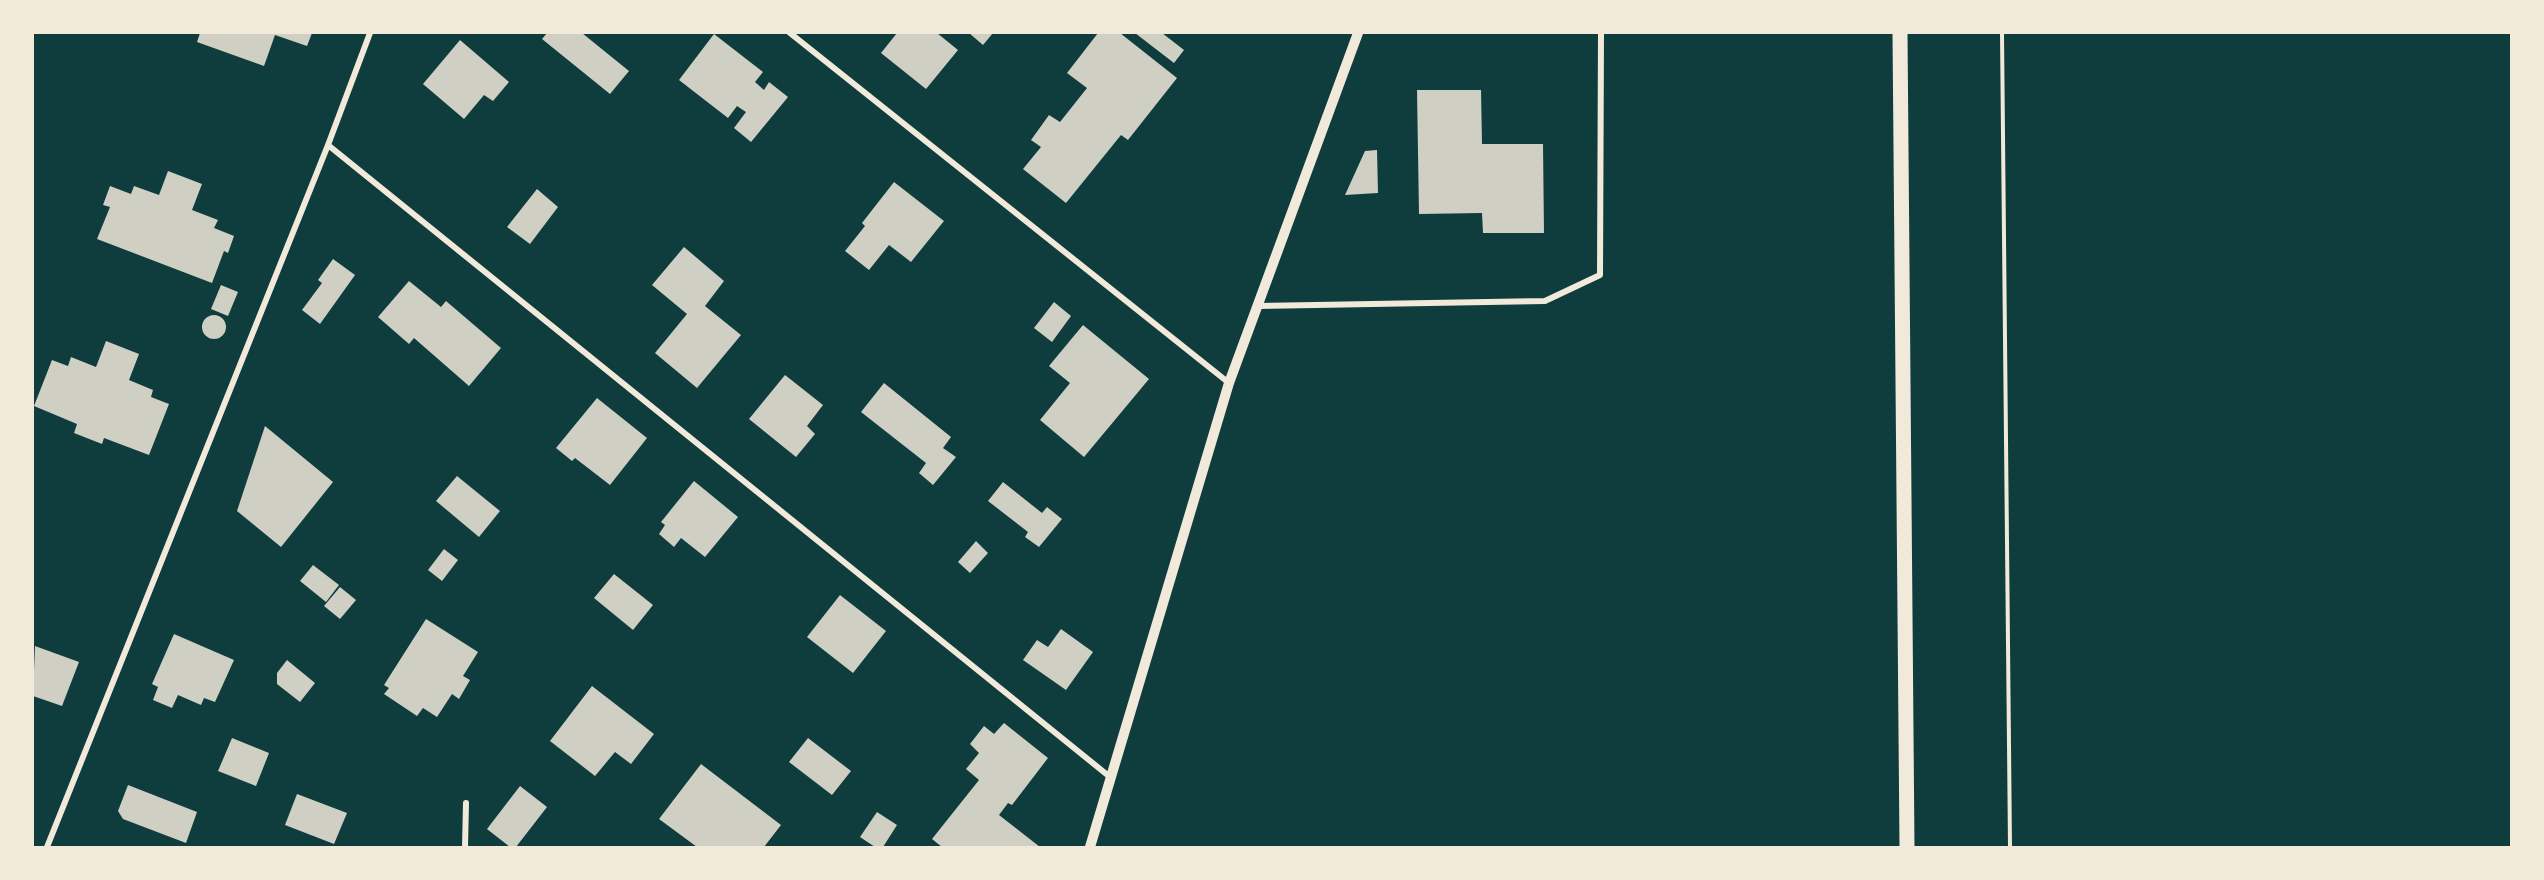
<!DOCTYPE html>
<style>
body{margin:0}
#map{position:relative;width:2544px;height:880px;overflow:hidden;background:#0f3d3e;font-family:Commissioner,sans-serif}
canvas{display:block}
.frame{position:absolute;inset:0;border:34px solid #f1e9da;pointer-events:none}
</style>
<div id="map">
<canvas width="2544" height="880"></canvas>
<div class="frame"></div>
</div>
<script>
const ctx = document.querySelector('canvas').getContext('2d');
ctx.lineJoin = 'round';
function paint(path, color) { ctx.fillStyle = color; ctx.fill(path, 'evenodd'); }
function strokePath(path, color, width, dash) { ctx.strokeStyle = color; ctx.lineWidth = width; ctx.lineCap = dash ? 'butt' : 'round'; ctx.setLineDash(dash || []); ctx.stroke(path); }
paint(new Path2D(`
 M200,33H312L307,46L275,35L264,66L197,42Z
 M547,33H582L629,71L610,94L542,39Z
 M897,33H937L958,50L926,89L881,53Z
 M969,33H993L983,45Z
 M1098,33H1120L1177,78L1128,140L1121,135L1066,203L1023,169L1041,147L1031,140L1049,115L1060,122L1087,88L1067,73Z
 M1135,33H1162L1184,50L1174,63Z
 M714,34L763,72L755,82L764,90L769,82L788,97L751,142L734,128L746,112L737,106L728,118L679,80Z
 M460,40L509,82L493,101L484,95L464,119L423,84Z
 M1417,90H1481L1482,144H1543L1544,233H1483L1482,213L1419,214Z
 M1377,150L1378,193L1345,195L1365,151Z
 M168,171L202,184L192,210L218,220L214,228L234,236L228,253L224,251L212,283L97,239L110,207L103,205L110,186L131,194L134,186L159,195Z
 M894,182L944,221L911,262L889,245L869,270L845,251L865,226L862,223Z
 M537,189L558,207L530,244L507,227Z
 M684,247L724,281L705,306L741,335L697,388L655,353L687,314L652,285Z
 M333,259L355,275L320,324L302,310L322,283L318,280Z
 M409,281L441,307L446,301L501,348L469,386L414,338L409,344L378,317Z
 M221,285L238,292L228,316L211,309Z
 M1054,302L1071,316L1052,342L1034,328Z
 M202 327a12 12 0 1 1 24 0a12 12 0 1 1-24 0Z
 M1083,325L1149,379L1084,457L1040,420L1070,383L1049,366Z
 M106,341L139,354L129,380L153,390L151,397L169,404L149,455L104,438L102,444L74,433L77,424L34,406L52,360L68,366L71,357L96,367Z
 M785,375L823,405L807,426L815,434L796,457L749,419Z
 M884,383L951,437L943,448L956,457L933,485L919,473L926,463L861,412Z
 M597,398L647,438L610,485L575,458L572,461L556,448Z
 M265,426L333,482L281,547L237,511Z
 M457,476L500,511L479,537L436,501Z
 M694,481L738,517L705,557L681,538L674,547L659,534L665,525L661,522Z
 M1003,482L1042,513L1047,507L1062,519L1039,547L1025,537L1028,532L988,501Z
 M976,541L988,553L970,573L958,562Z
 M444,549L458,560L442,581L428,570Z
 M313,565L339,585L326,602L300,581Z
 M614,574L653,605L633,630L594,598Z
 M340,587L356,600L340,619L324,606Z
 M840,595L886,631L853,673L807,637Z
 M426,619L478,652L463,676L470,680L459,699L452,694L437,717L423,708L417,716L384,694L389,688L384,685Z
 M1061,629L1093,652L1066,690L1023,660L1037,640L1048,647Z
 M174,634L234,660L215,702L204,698L201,705L178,695L172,708L153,700L158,687L152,684Z
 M35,646L79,662L62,706L33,696Z
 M287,660L315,683L300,702L277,684V673Z
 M592,686L654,734L631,764L615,752L595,776L550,741Z
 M1004,723L1048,758L1012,805L1008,803L999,815L1040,847H942L932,839L979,780L966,769L979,753L970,744L984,726L994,734Z
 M232,738L269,753L256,786L218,771Z
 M808,738L851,771L832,795L789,762Z
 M701,764L781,825L764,847H697L659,819Z
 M128,785L197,812L186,843L123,819L118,811Z
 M520,786L547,807L516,847H510L487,829Z
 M297,794L347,813L334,844L285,825Z
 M877,812L897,825L883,847H875L860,837Z`), '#cfcfc3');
strokePath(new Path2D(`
 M2002,33L2010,847`), '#f1e9da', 4);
strokePath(new Path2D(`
 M790,33L1229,383
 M328,145L1110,777
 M1257,306L1545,301L1600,275L1601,33
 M47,847L328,145L370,33
 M465,847L466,803`), '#f1e9da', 6);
strokePath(new Path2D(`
 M1090,847L1229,383L1358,33`), '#f1e9da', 10);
strokePath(new Path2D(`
 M1900,33L1907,847`), '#f1e9da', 15);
</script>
